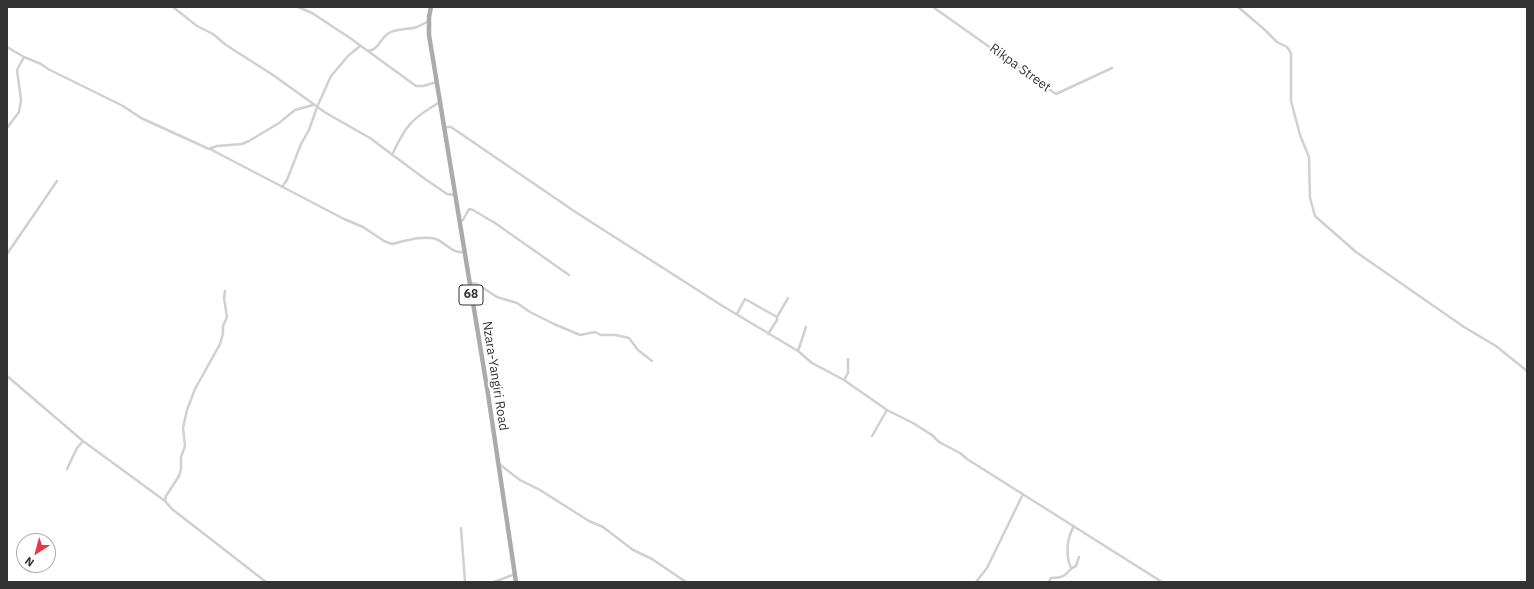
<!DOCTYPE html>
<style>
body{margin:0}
#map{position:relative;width:1534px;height:589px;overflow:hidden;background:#fff;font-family:"IBM Plex Sans",sans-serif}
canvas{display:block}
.frame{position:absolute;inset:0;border:8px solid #333;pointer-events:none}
.north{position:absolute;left:16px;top:533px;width:40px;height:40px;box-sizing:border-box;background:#fff;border:1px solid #adadad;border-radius:50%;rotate:216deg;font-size:11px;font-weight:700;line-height:16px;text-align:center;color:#333}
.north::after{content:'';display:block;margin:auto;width:14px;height:18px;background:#e63946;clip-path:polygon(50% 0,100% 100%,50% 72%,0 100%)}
</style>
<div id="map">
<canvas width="1534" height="589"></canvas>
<div class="frame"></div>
<div class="north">N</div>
</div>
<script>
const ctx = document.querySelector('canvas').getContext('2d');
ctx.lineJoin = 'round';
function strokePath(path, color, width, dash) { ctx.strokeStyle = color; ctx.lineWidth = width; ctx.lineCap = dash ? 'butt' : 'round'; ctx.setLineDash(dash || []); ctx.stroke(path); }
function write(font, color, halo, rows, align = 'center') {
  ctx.font = font + ' "IBM Plex Sans",sans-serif'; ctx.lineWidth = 4; ctx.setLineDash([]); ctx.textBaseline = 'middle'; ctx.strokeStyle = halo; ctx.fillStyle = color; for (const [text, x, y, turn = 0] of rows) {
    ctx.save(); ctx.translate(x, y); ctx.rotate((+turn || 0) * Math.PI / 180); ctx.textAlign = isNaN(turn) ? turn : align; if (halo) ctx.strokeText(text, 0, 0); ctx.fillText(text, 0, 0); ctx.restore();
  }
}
strokePath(new Path2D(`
 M173,7L197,26L213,34L226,45L273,75L326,113L370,138L425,179L447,194L455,195
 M298,7L312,13L350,38L416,86H423L437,82
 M933,7L1056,94L1112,68
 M1238,7L1264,29L1277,42L1287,47L1291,53V101L1300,135L1309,157L1310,198L1315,216L1356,252L1464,327L1496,346L1527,371
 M7,47L24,57L41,64L48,69L123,106L141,118L209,149L217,146L242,144L249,141L279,123L295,110L313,105
 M368,51C379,50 380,38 389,33C398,28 408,30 417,27C421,25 425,23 429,21
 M445,127H451L577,213L721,305L798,351L812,363L844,380L887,410L913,423L932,435L939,442L960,453L967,459L1162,582
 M7,128L19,112L21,100L17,70L24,57
 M210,149L344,219L363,227L384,241L392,244C405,241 423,235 436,239C446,243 453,254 464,252
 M392,155C406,125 411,119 440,102
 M282,187L287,180L301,144L309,130L317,107L331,76L348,56L360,46
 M460,222L463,220L469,209L473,210L495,223L569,275
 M7,254L57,181
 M470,283L477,284L497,297L517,303L530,312L554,324L580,335L595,332L601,335H616L629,338L638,350L652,361
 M225,291L224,298L227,317L223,326V334L220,344L195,389L187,410L183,428L185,446L181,457V469L179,476L166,496L165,501L172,509L266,582
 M737,314L745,299L777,317
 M768,334L777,320V317L788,298
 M798,351L806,327
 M7,376L83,441L165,501
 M844,380L848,373V359
 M872,436L887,410
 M499,464L520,480L540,490L589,521L603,527L633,550L652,559L686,582
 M67,469L77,448L83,441
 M461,528L465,582
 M1071,568C1065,555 1067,538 1074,526
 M494,582L515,574
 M976,582L987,568L1023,494
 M1049,582L1051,578C1071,578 1064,570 1076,566L1079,557`), '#d0d0d0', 2.5);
strokePath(new Path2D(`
 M431,7L429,17V35L488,394L516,582`), '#ababab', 4.5);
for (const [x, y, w] of [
 [471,295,24]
]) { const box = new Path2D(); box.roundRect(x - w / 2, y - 10, w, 20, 3); ctx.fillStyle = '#fff'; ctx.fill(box); strokePath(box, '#333', 1); }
write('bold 12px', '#333', null, [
 ["68",471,295]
]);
write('13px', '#333', '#fff', [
 ["Rikpa Street",1020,68,36],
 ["Nzara-Yangiri Road",495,376,81]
]);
</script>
